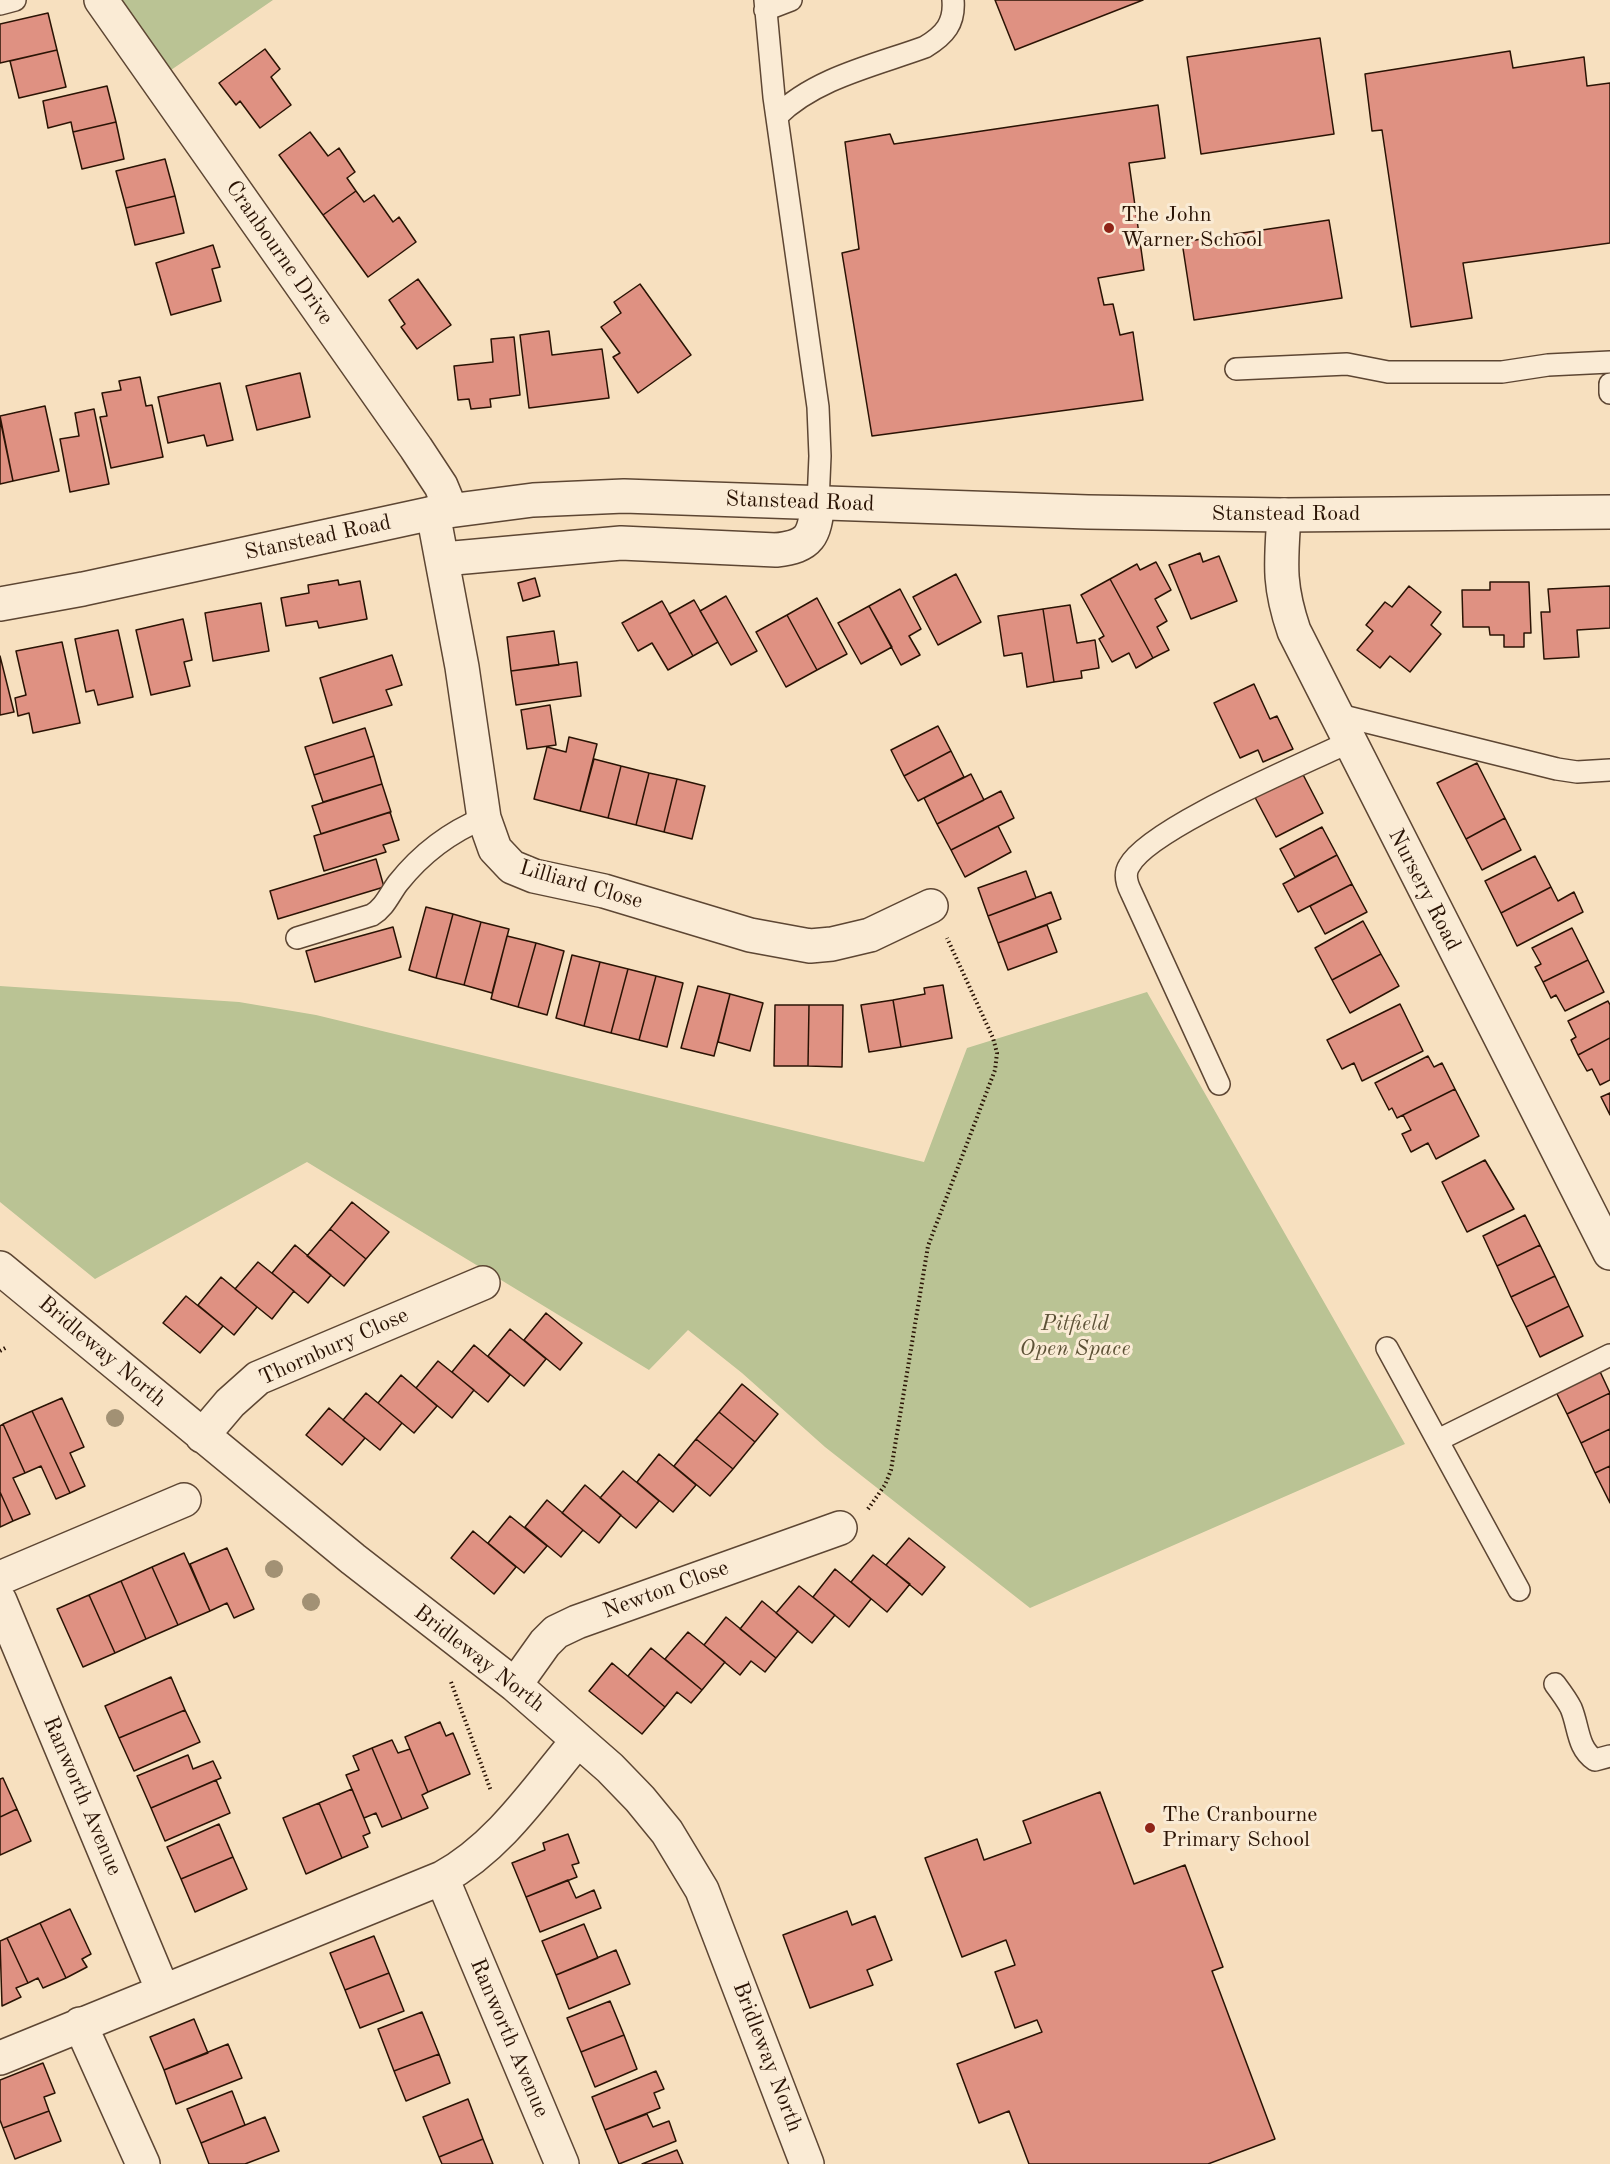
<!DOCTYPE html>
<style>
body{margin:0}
canvas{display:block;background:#f7e0bf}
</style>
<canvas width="1610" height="2164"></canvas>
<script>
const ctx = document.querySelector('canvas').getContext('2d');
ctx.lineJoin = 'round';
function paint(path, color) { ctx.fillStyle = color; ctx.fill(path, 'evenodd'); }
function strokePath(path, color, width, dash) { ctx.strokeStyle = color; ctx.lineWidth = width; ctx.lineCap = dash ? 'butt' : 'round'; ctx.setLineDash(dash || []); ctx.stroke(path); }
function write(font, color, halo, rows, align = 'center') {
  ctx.font = font + ' "Old Standard TT",serif'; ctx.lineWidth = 6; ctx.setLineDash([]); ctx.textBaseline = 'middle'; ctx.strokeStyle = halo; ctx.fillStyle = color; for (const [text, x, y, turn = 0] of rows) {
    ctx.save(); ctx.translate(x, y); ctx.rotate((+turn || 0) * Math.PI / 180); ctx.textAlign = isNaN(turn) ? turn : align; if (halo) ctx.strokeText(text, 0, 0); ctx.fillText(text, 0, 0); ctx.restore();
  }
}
paint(new Path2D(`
 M122,0H273L171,70Z
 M0,986L239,1002L316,1015L924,1162L967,1048L1147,992L1405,1444L1030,1608L825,1447L742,1373L688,1330L649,1370L307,1162L95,1279L0,1202Z`), '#bac394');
const building = new Path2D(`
 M995,0H1143L1015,50Z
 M48,13L57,50L0,63V24Z
 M1320,38L1334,134L1201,154L1187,57Z
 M265,49L280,69L271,77L291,105L260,128L240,101L236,105L219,83Z
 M57,50L66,87L19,98L10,61Z
 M1510,51L1513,68L1584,57L1587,86L1610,83V243L1463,263L1472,318L1411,327L1382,130L1372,131L1365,74Z
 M107,86L116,122L73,132L71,122L48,128L43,101Z
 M1158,105L1165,158L1129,163L1144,270L1098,278L1104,305L1113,304L1120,335L1133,332L1143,400L872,436L842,253L859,249L845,142L890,134L894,144Z
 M116,122L124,159L82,169L73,132Z
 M310,132L328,156L339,148L355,172L347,178L356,191L323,215L279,155Z
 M165,159L175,196L126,208L116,171Z
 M356,191L364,202L374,195L393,222L399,217L416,242L368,277L323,215Z
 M175,196L184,233L135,245L126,208Z
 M1329,220L1342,298L1194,320L1182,242Z
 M213,245L220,267L212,269L221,301L171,315L156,263Z
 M418,279L451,325L417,349L401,327L405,324L389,300Z
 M640,284L691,355L638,393L613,357L620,353L601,327L621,313L614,302Z
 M549,331L552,355L602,349L609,398L529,408L520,335Z
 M514,337L520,395L490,399L491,407L471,409L469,399L458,400L454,366L493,362L491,339Z
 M300,373L310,417L257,430L246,386Z
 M140,377L146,406L152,405L163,457L111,468L100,417L107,416L102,393L121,390L119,381Z
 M220,383L233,440L207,446L204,435L168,443L158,397Z
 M45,406L59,471L13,481L0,416Z
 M94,409L109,484L70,492L60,439L79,436L75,413Z
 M0,419L13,481L0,484Z
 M1200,553L1203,562L1219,556L1237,601L1191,619L1169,565Z
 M1156,562L1171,590L1155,599L1167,621L1157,627L1169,650L1153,658L1110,579L1137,564L1140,570Z
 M956,574L981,622L938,645L913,597Z
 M535,578L540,596L523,601L518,583Z
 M1110,579L1153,658L1136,668L1129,653L1112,662L1099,639L1104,636L1081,595Z
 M338,580L339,585L360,581L367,619L319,628L317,621L286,626L281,598L309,593L308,585Z
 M1490,582H1529L1531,633H1524V647H1504V635H1490L1489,627H1463L1462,590H1490Z
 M1409,586L1441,612L1431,625L1441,634L1410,672L1390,656L1380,668L1357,650L1373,631L1366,625L1385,602L1392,607Z
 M1610,586V628L1577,630L1579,657L1544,659L1541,612H1550L1548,589Z
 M900,589L921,629L909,636L920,655L901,665L869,606Z
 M726,596L757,651L731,665L700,611Z
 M817,598L847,654L817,670L787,615Z
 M694,600L718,642L693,656L669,614Z
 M662,601L693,656L668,670L652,643L638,651L622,623Z
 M261,603L269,651L213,661L205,613Z
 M1070,605L1077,643L1095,640L1099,668L1081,671L1082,678L1054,682L1043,609Z
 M869,606L892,647L861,664L838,623Z
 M1043,609L1054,682L1027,687L1022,653L1004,656L998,616Z
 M787,615L817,670L786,687L756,632Z
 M183,619L192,660L184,662L190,686L151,695L136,630Z
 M118,630L133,697L98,705L94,690L86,692L75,639Z
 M554,631L559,665L511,671L507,637Z
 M62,642L80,723L33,733L29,713L18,716L15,698L26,695L16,651Z
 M392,655L402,685L386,690L392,705L333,723L320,678Z
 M0,656L14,712L0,715Z
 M577,662L581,696L516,705L511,671Z
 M1254,684L1270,719L1277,716L1293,749L1263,762L1258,750L1240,758L1214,703Z
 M550,705L556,745L527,749L521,710Z
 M938,726L951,751L904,776L891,750Z
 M365,728L374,756L314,775L305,747Z
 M569,737L597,744L580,811L534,799L547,747L566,752Z
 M951,751L964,777L918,801L904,776Z
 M374,756L382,784L323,802L314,775Z
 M594,759L621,766L608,818L580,811Z
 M1297,763L1323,813L1276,837L1250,788Z
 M1477,763L1505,818L1466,839L1437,783Z
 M621,766L649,773L636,825L608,818Z
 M649,773L677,779L664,832L636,825Z
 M971,774L984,800L937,824L924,798Z
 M677,779L705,786L692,839L664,832Z
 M382,784L391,812L321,834L312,806Z
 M1001,791L1014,818L951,850L937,824Z
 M390,812L399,840L383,845L386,852L324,871L314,836Z
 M1505,818L1521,850L1482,870L1466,839Z
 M998,826L1011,852L965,877L951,850Z
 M1322,827L1337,855L1295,877L1280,849Z
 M1337,855L1352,884L1298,912L1283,884Z
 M1535,856L1551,887L1501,913L1485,881Z
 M376,859L384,887L278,919L270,891Z
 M1026,871L1036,898L988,916L978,888Z
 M1352,884L1367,912L1325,934L1310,906Z
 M1551,887L1558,901L1574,892L1583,912L1517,946L1501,913Z
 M1051,892L1061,919L998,943L988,916Z
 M426,907L453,914L436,978L409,970Z
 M453,914L481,922L464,985L436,978Z
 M1363,921L1381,954L1332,980L1315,948Z
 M481,922L509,929L492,993L464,985Z
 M1047,925L1057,952L1008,970L998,943Z
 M393,927L401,957L315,982L306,951Z
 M1572,928L1588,960L1543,982L1535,967L1541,964L1532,948Z
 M507,936L536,943L518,1007L491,999Z
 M536,943L564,951L547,1015L518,1007Z
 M1381,954L1399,986L1350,1013L1332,980Z
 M572,955L600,962L584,1026L556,1018Z
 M1588,960L1604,992L1565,1011L1556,995L1551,998L1543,982Z
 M600,962L628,969L611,1033L584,1026Z
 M628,969L656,976L639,1040L611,1033Z
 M656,976L683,983L667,1047L639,1040Z
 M943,985L952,1038L901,1047L893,1000L925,994L924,988Z
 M698,986L730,994L714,1056L681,1048Z
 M730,994L763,1003L750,1051L718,1042Z
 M893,1000L901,1047L869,1052L861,1005Z
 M1608,1001L1610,1005V1038L1578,1055L1571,1040L1576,1037L1568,1021Z
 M1400,1004L1423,1051L1362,1081L1354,1063L1342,1069L1327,1040Z
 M775,1005H809L808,1066H774Z
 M809,1005H843L842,1067L808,1066Z
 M1610,1038V1080L1600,1085L1592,1069L1587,1071L1578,1055Z
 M1428,1056L1434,1067L1442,1063L1455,1089L1397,1118L1392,1108L1389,1110L1375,1083Z
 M1455,1089L1479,1136L1436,1159L1428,1143L1411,1152L1402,1134L1411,1130L1403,1115Z
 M1610,1093V1115L1601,1097Z
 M1485,1160L1514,1209L1467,1232L1442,1182Z
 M352,1202L389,1232L366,1259L330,1229Z
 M1525,1215L1540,1245L1497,1266L1483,1236Z
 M330,1229L366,1259L344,1286L307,1256Z
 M295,1245L331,1275L308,1303L272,1273Z
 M1540,1245L1555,1276L1511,1297L1497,1266Z
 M258,1262L294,1291L272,1319L235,1289Z
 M1555,1276L1569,1306L1526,1327L1511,1297Z
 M221,1277L257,1307L234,1335L198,1305Z
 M186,1296L223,1326L200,1353L163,1323Z
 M1569,1306L1583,1336L1540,1357L1526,1327Z
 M546,1313L582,1343L560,1370L524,1340Z
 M510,1329L546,1359L524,1386L488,1356Z
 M474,1345L510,1375L488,1402L452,1372Z
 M438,1361L474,1390L452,1418L416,1388Z
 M1596,1363L1610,1393L1567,1414L1552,1384Z
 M401,1375L437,1406L414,1433L378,1403Z
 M742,1384L778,1414L755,1442L719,1412Z
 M366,1393L402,1423L380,1450L343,1420Z
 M1610,1393V1429L1581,1443L1567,1414Z
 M62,1398L84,1447L70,1453L85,1486L70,1493L32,1411Z
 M329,1408L365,1438L342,1465L306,1435Z
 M32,1411L70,1493L56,1499L41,1466L25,1473L3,1424Z
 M719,1412L755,1442L733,1469L696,1439Z
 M3,1424L25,1473L13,1478L30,1514L13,1521L0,1492V1426Z
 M1610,1429V1466L1595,1473L1581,1443Z
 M696,1439L733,1469L710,1496L674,1466Z
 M659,1454L696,1485L673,1512L637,1482Z
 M1610,1466V1503L1595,1473Z
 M623,1471L659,1501L636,1528L600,1498Z
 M585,1485L621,1515L599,1543L562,1513Z
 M0,1492L13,1521L0,1527Z
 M547,1500L583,1530L561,1557L525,1527Z
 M510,1516L547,1546L524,1573L488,1543Z
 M473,1531L516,1567L494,1594L451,1558Z
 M909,1538L945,1567L922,1595L886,1565Z
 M227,1548L254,1609L234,1618L227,1603L210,1611L190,1564Z
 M184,1553L210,1611L178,1625L152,1567Z
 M873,1555L910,1584L887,1612L851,1582Z
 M152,1567L178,1625L146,1639L121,1581Z
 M835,1569L871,1599L849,1627L813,1597Z
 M121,1581L146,1639L115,1653L89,1595Z
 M799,1586L835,1615L812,1643L776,1613Z
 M89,1595L115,1653L83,1667L57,1609Z
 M762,1601L798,1631L776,1658L740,1629Z
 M726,1617L776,1658L765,1672L751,1661L740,1675L704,1645Z
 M688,1632L725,1662L702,1690L665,1659Z
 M651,1648L702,1690L691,1703L677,1692L665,1707L628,1676Z
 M612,1663L665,1707L642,1734L589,1691Z
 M171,1677L185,1710L119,1738L105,1706Z
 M185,1710L200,1742L134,1771L119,1738Z
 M440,1722L446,1736L453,1733L470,1774L428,1792L405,1737Z
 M392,1740L398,1753L410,1749L428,1792L422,1795L428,1808L402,1819L372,1748Z
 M372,1748L402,1819L382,1827L376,1813L364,1818L346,1775L359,1770L353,1756Z
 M188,1755L193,1769L213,1761L221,1778L151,1808L137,1776Z
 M3,1778L17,1809L0,1817V1779Z
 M216,1780L230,1813L165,1841L151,1808Z
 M352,1789L370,1833L363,1836L368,1847L342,1858L319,1803Z
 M1100,1792L1134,1884L1185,1865L1223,1967L1212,1971L1275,2139L1208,2164H1029L1009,2111L979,2123L957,2064L1042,2032L1037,2020L1015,2028L995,1972L1015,1965L1006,1940L962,1957L925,1858L977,1839L984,1860L1031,1843L1023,1821Z
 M319,1803L342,1858L306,1874L283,1818Z
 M17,1809L31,1841L0,1855V1817Z
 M219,1824L233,1857L181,1879L167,1847Z
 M568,1834L579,1863L572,1865L577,1877L526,1897L512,1863L545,1850L543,1843Z
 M233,1857L247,1889L195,1912L181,1879Z
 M568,1880L576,1898L594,1890L601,1908L540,1932L526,1897Z
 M70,1909L91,1954L82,1959L87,1967L66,1978L40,1923Z
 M847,1911L852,1925L875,1916L892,1960L867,1970L873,1985L810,2008L783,1935Z
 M40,1923L66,1978L43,1988L38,1978L28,1983L7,1938Z
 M584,1924L598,1958L556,1975L542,1941Z
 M374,1936L389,1973L345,1990L330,1953Z
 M7,1938L28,1983L16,1988L21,1997L2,2006L0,1941Z
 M616,1950L630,1984L569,2009L556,1975Z
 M389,1973L404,2011L360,2028L345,1990Z
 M610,2001L624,2035L581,2052L567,2018Z
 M422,2012L439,2054L394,2071L378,2029Z
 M194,2019L208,2053L164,2070L150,2037Z
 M624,2035L637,2069L595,2087L581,2052Z
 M228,2044L242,2078L176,2104L164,2070Z
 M439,2054L450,2083L406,2101L394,2071Z
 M43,2063L55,2093L44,2097L49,2111L3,2128L0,2120V2080Z
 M656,2071L664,2089L654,2093L660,2108L605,2130L592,2097Z
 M232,2091L245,2125L201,2143L187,2109Z
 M468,2099L483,2139L439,2157L423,2117Z
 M49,2111L61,2141L15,2159L3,2128Z
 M647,2114L653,2127L669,2121L676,2141L619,2164L605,2130Z
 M265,2117L279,2151L245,2164H209L201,2143Z
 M483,2139L493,2164H442L439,2157Z
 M677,2150L683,2164H642Z`);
paint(building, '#df9182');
strokePath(building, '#2a1304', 1.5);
const service = new Path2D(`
 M765,0L774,97L818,407L820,456L818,503
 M0,4L15,0
 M765,10L791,0
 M777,116C815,78 876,65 925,47C945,35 955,23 953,0
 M1236,369L1347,364L1388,372H1502L1548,365L1610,362
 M1610,384V393
 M1335,714L1557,769L1577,772L1610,770
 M297,938L372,915C385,907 389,895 398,883C421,854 450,832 484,818
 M1219,1084L1131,892C1127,884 1124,874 1129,866C1149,828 1304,764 1349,742
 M1387,1348L1519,1590
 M1438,1440L1610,1355
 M1555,1684C1561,1692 1567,1700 1571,1708C1579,1727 1577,1748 1595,1760L1610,1756`);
const minor = new Path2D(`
 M101,0L416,448L441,486L451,510
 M433,513L462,667L484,818L495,849L512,867L534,876L604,891L750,935L810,946L832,944L870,935L931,906
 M1284,515C1281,563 1278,584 1294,631L1610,1253
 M443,559L621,543L776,550C811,546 814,536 818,503
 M0,1268L353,1559L515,1685L610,1768L640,1799L667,1832L702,1890L807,2164
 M202,1436L230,1403L258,1378L483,1283
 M0,1578L184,1500
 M0,1601L163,1991
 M515,1685L545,1643L556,1632L577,1622L840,1528
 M442,1878L562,2164
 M80,2024L143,2164
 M0,2058L442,1878C499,1847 537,1789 578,1740`);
const tertiary = new Path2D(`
 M0,604L83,589L433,513L533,500L624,496L1088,512L1284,515L1610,512`);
strokePath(service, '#5d4633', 24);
strokePath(minor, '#5d4633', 36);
strokePath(tertiary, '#5d4633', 36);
strokePath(new Path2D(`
 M0,1351L7,1347
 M868,1509L885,1485L891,1470L928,1246L995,1070L997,1053L993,1038L947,938
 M451,1682L491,1791`), '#2a1304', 4, [1.5, 3]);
strokePath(service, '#faebd5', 21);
strokePath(minor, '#faebd5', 33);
strokePath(tertiary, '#faebd5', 33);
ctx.fillStyle = '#a29174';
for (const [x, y] of [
 [115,1418],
 [274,1569],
 [311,1602]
]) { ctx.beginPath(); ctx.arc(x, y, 9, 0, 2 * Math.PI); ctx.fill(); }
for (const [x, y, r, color] of [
 [1109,228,6,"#8f2418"],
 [1150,1828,6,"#8f2418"]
]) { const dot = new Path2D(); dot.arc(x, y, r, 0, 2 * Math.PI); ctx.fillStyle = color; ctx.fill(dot); strokePath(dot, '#faebd5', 2); }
write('22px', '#2a1304', '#faebd5', [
 ["The John",1121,215],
 ["Warner School",1121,240],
 ["The Cranbourne",1162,1815],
 ["Primary School",1162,1840]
], 'left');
write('22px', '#2a1304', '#faebd5', [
 ["Cranbourne Drive",279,253,55],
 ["Stanstead Road",800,502,2],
 ["Stanstead Road",1286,514],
 ["Stanstead Road",318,538,-12],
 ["Lilliard Close",581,885,16],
 ["Nursery Road",1424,890,63],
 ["Thornbury Close",334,1347,-24],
 ["Bridleway North",102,1352,40],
 ["Newton Close",666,1590,-20],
 ["Bridleway North",479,1659,38],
 ["Ranworth Avenue",82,1796,67],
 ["Ranworth Avenue",509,2038,67],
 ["Bridleway North",767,2057,69]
]);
write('italic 22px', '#5c5136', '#faebd5', [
 ["Pitfield",1075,1324],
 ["Open Space",1075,1349]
]);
</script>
